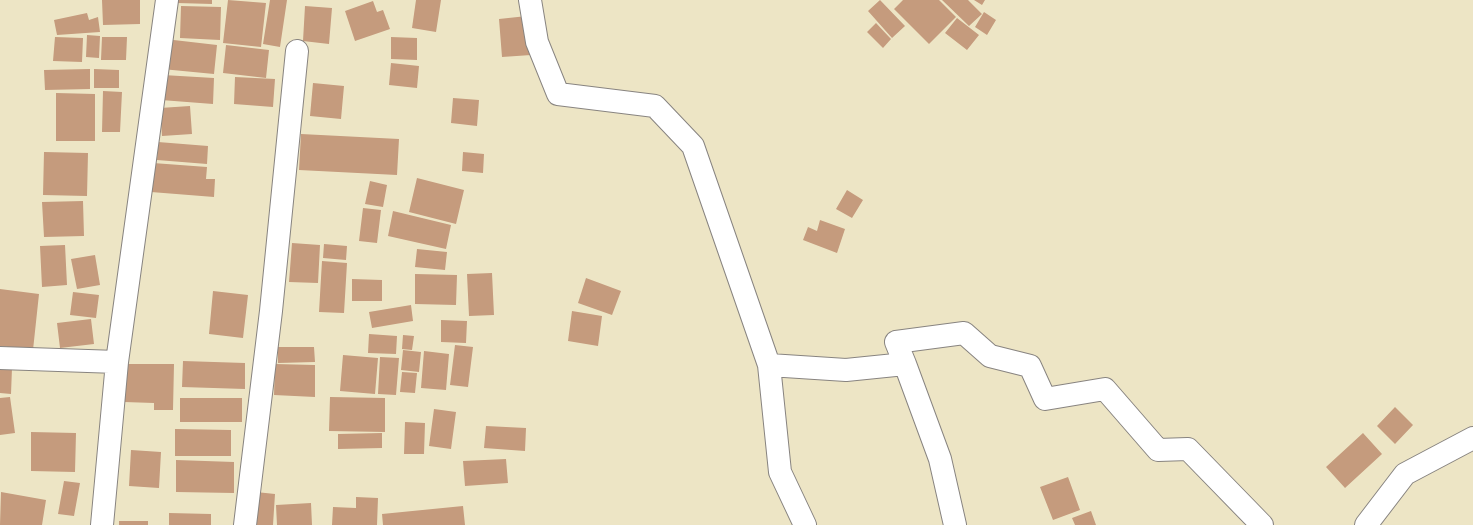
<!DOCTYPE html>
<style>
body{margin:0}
canvas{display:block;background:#ede5c5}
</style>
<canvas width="1473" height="525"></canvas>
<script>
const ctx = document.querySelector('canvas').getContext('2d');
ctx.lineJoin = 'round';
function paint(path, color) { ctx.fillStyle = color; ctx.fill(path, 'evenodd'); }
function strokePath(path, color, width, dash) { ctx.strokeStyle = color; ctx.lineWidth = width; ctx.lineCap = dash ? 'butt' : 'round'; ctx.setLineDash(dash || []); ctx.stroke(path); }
paint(new Path2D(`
 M102,0H140V24L103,25Z
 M177,0H212V4L177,3Z
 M228,0L266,3L261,47L223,43Z
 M270,0H287L280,47L263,44Z
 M416,0H441L436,32L412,28Z
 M880,0L905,26L892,38L868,11Z
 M903,0H939L956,17L929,44L894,9Z
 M942,0H968L982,14L969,26Z
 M974,0H985L982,5Z
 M373,1L377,12L383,10L390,29L355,41L345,11Z
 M181,6L221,7L220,40L180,38Z
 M305,6L332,8L329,44L303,41Z
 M984,12L996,20L987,35L975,27Z
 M87,13L89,20L98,17L100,32L57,35L54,20Z
 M527,16L531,55L502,57L499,19Z
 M957,18L979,35L967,50L945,33Z
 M876,23L891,39L883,48L867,32Z
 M87,35L100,36L99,58L86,57Z
 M55,37L83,38L82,62L53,61Z
 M102,37H127L126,60H101Z
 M391,37L417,38V60L391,59Z
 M165,39L217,45L214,74L162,69Z
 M226,45L269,50L266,78L223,73Z
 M391,63L419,66L417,88L389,85Z
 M90,69V89L45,90L44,70Z
 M94,69L119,70V88H94Z
 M163,75L214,78L213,104L161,100Z
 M235,77L275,79L273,107L234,104Z
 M313,83L344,86L341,119L310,116Z
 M103,91L122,92L120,132H102Z
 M56,93L95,94V141H56Z
 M453,98L479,100L477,126L451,123Z
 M190,106L192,134L162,136L160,108Z
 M301,134L399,139L397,175L299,170Z
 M158,142L208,146L207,164L157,160Z
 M44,152L88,153L87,196L43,195Z
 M463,152L484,154L483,173L462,171Z
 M153,163L207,167L206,179H215L214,197L151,192Z
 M417,178L464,190L456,224L409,212Z
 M370,181L387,185L383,207L365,204Z
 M847,190L863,200L852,218L836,209Z
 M83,201L84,236L44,237L42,202Z
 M363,208L381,210L377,243L359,241Z
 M393,211L451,225L446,249L388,236Z
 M820,220L845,229L837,253L803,240L808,227L817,231Z
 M292,243L320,245L318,283L289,282Z
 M324,244L347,246L346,260L323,258Z
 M65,245L67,285L42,287L40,246Z
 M417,249L447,252L445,270L415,267Z
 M95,255L100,285L77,289L71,259Z
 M322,261L347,263L344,313L319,312Z
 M492,273L494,315L469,316L467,274Z
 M415,274L457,275L456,305L415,304Z
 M586,278L621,291L612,315L578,303Z
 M352,279L382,280V301H352Z
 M0,289L39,294L33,350L0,346Z
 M213,291L248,295L243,338L209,334Z
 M73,292L99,295L96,318L70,315Z
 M411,305L413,321L372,328L369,312Z
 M572,311L602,316L598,346L568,341Z
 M91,319L94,344L60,348L57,323Z
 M441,320L467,321L466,343L441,342Z
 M369,334L397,336L396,354L368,353Z
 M403,335L414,336L412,350L402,349Z
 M455,345L473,347L468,387L450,385Z
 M278,347H314L315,362L278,363Z
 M403,350L421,352L419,372L401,370Z
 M424,351L449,354L446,390L421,388Z
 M343,355L378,358L375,394L340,391Z
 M380,357L399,358L396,395L378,394Z
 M183,361L245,363V389L182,387Z
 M125,364H174L173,410H154V403L124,402Z
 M275,364L315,365V397L274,395Z
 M0,368H12L11,394L0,393Z
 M402,372L417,373L415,393L400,392Z
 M10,397L15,433L0,435V398Z
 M330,397L385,398V432L329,431Z
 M180,398H242V422H180Z
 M1395,407L1413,425L1395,444L1377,426Z
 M434,409L456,412L451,449L429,446Z
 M405,422L425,423L424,454H404Z
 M486,426L526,428L525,451L484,448Z
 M175,429L231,430V456H175Z
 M31,432L76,433L75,472L31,471Z
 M382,433V448L338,449V434Z
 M1363,433L1382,454L1345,488L1326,467Z
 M131,450L161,452L159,488L129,486Z
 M506,459L508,483L465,486L463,461Z
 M176,460L234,462V493L176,492Z
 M1068,477L1080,510L1053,520L1040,487Z
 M64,481L80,483L74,516L58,514Z
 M1,492L46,500L42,525H0Z
 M256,492L275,494L273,525H254Z
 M356,497L378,498L377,525H332L333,507L356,508Z
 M311,503L312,525H277L276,505Z
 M463,506L465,525H383L382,514Z
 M1091,511L1096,525H1075L1072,518Z
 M169,513L211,514V525H169Z
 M119,521H148V525H119Z`), '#c59b7d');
const street = new Path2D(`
 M530,0L537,42L558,94L655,106L693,146L769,365L780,472L805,525
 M0,358L117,362
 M905,364L896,342L964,333L990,356L1030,366L1045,399L1105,389L1158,450L1188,449L1262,525
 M769,365L846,370L905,364L940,459L955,525
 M102,525L117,362L167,0
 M245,525L271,311L297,51
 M1366,525L1405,474L1473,438`);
strokePath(street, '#888480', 24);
strokePath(street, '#fff', 22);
</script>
